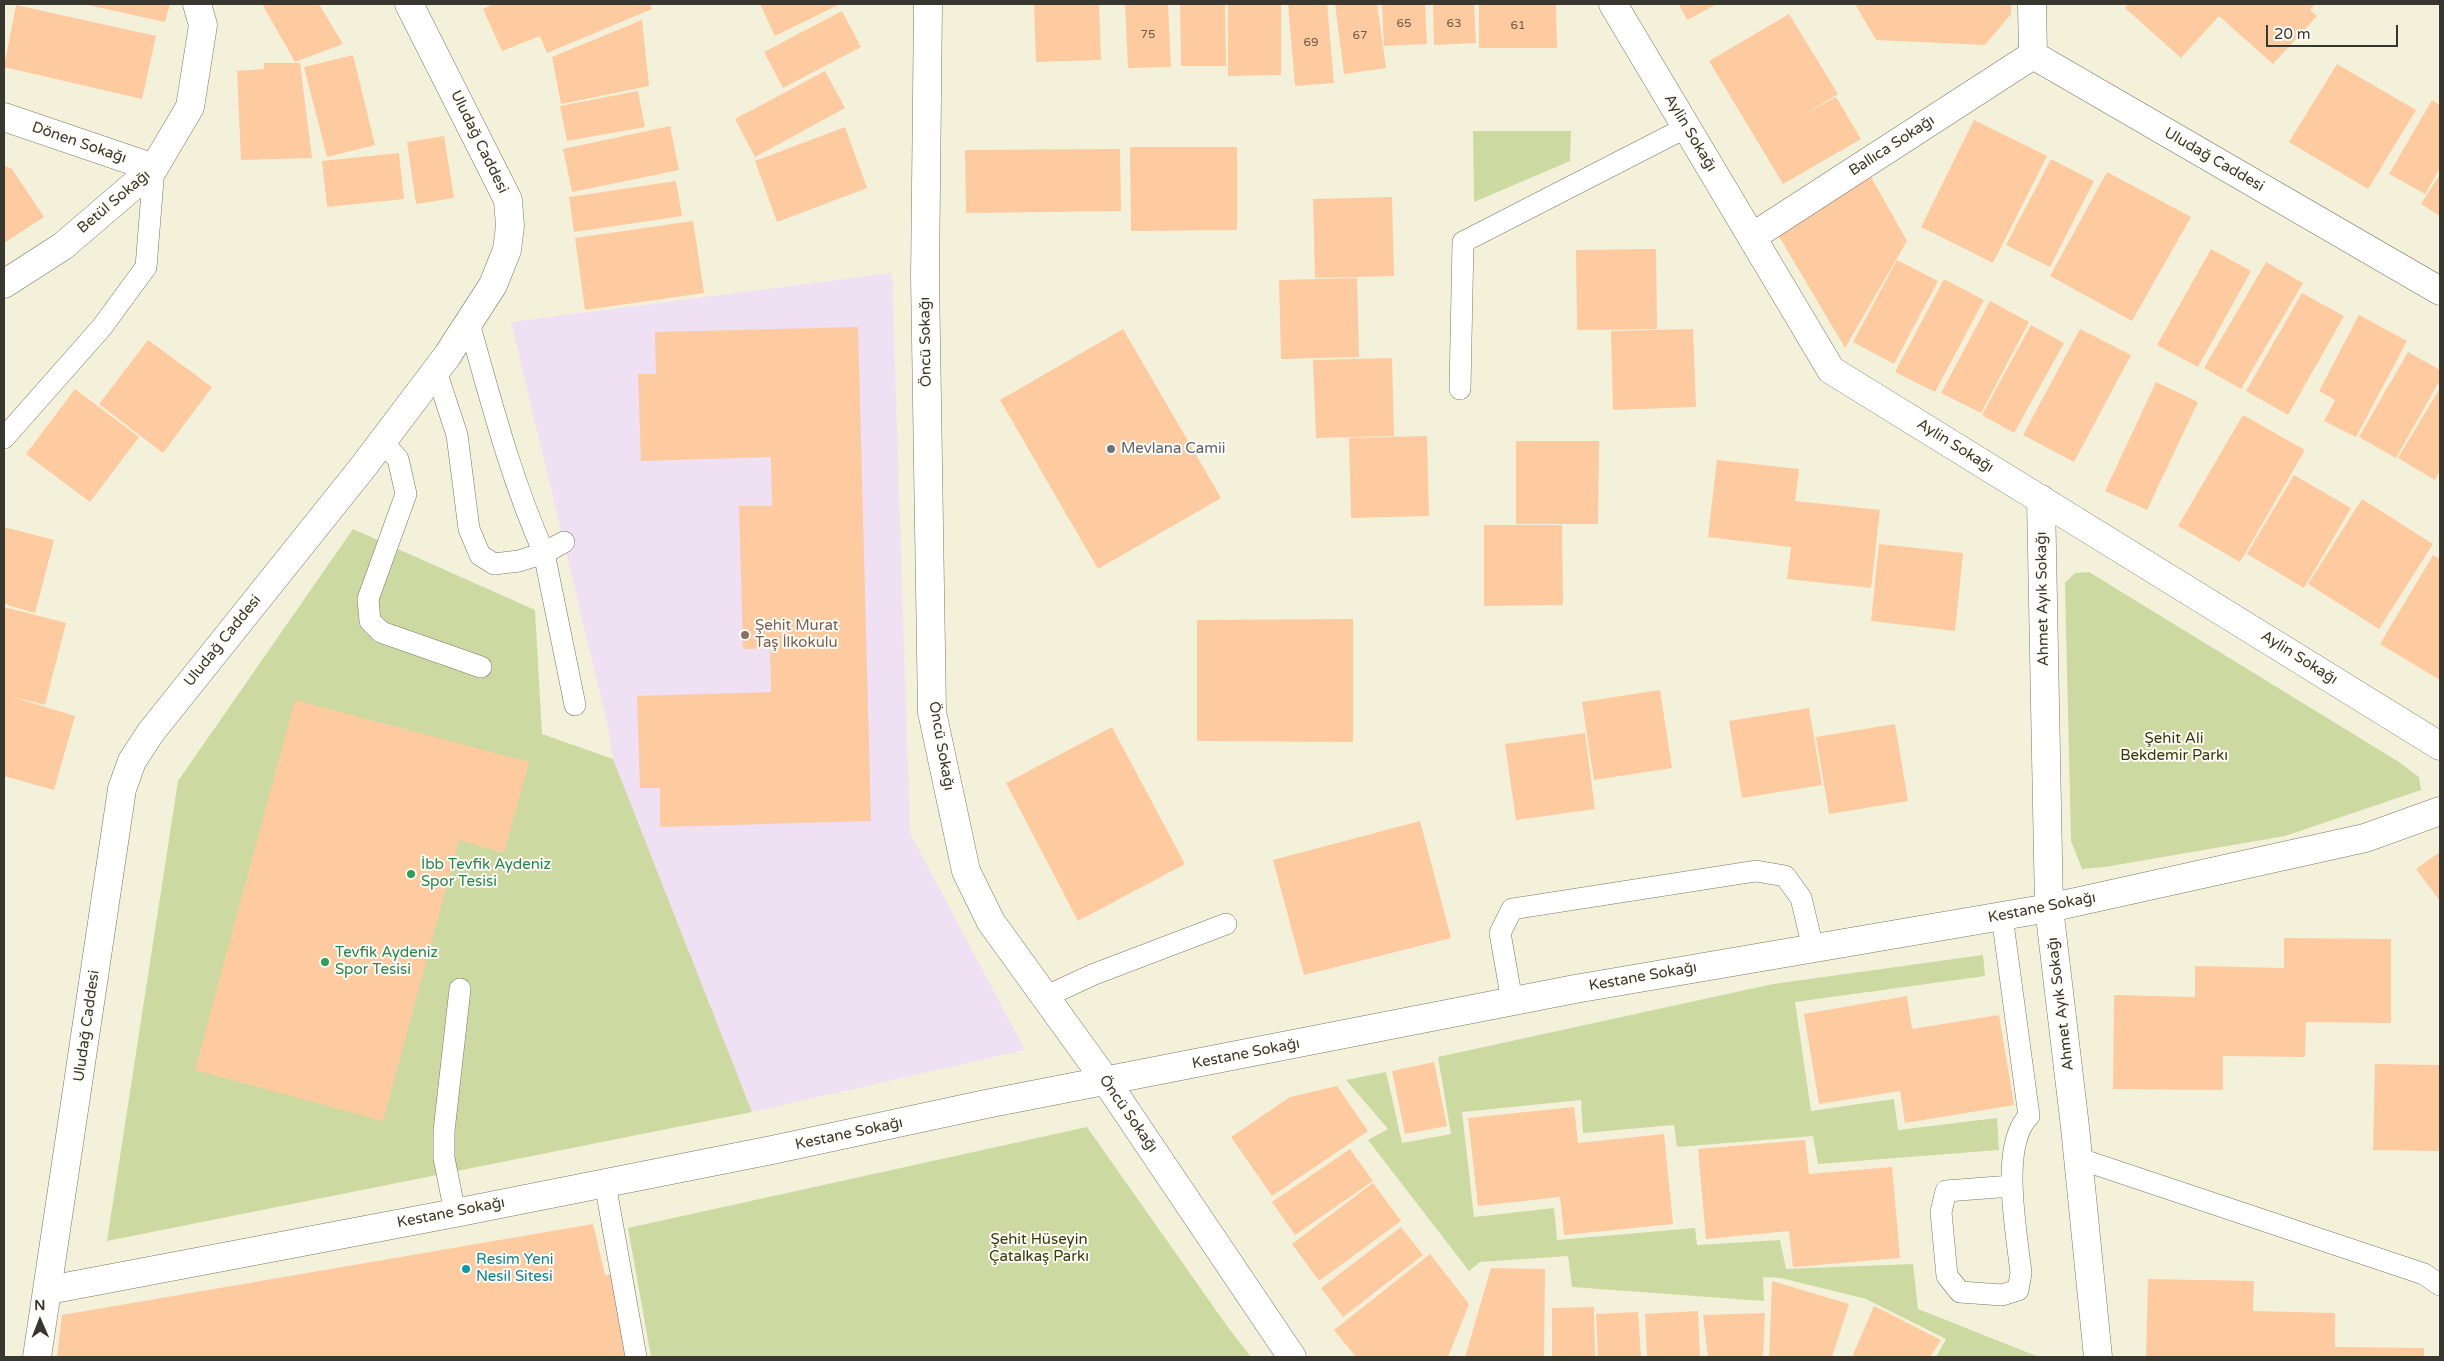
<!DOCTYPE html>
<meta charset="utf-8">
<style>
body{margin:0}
#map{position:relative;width:2444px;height:1361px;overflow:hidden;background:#f4f1db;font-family:"Varela Round",sans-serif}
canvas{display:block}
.frame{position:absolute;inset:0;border:5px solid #38372f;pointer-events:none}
.north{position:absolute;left:15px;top:1296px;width:50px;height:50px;-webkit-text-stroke:4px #fffdf5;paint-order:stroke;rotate:359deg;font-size:14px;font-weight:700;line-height:20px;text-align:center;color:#38372f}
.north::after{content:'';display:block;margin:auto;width:18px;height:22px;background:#38372f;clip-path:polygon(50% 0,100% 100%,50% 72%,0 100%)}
.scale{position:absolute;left:2266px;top:25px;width:132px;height:22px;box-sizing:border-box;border:2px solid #38372f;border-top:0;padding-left:6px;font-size:15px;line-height:18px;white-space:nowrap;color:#38372f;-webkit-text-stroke:4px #fffdf5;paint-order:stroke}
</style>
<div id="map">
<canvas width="2444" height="1361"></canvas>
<div class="frame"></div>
<div class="north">N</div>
<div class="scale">20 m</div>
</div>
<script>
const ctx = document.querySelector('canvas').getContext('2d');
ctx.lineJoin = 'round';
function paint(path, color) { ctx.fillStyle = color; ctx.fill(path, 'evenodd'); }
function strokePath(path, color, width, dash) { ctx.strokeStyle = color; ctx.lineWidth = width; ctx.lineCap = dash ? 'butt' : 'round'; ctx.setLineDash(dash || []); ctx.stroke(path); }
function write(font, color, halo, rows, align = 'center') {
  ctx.font = font + ' "Varela Round",sans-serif'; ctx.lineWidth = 4; ctx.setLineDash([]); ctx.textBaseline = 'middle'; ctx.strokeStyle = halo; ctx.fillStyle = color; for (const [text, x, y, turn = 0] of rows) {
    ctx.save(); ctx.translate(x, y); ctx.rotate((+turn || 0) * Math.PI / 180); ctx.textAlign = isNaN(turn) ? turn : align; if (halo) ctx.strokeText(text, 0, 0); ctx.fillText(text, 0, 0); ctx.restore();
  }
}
paint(new Path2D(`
 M892,273L910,833L1025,1050L752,1112L613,759L608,727L511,322Z`), '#efe0f3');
paint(new Path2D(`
 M1473,131H1571L1570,161L1474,202Z
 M353,529L535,610L542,734L613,759L752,1112L107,1241L178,781Z
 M2089,572L2399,762L2419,777L2421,790L2285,836L2105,867L2082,869L2071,841L2065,583L2075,573Z
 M1983,955L1985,976L1795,1002L1811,1111L1894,1099L1898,1130L1997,1118L1999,1150L1818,1164L1813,1136L1677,1147L1674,1125L1583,1133L1581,1100L1462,1112L1474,1217L1554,1208L1557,1240L1695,1228L1697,1245L1780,1240L1786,1269L1913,1264L1918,1309L2039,1357H1936L1946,1339L1866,1299L1781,1278L1763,1277L1764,1301L1572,1287L1568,1256L1480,1262L1469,1271L1368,1140L1388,1129L1346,1080L1386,1072L1402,1143L1451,1134L1438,1057L1773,984Z
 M1087,1127L1227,1326L1251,1357H651L628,1228Z`), '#ccdaa1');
paint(new Path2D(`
 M83,4H170L165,22Z
 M262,4H319L343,44L295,62Z
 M493,4H650L652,9L547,53L540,36L502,51L483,9Z
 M760,4H840L775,36Z
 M1034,4H1099L1101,60L1036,62Z
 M1125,4H1168L1171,67L1128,68Z
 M1180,4H1225L1226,66H1181Z
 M1228,4H1281V75L1228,76Z
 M1288,4H1327L1334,83L1295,86Z
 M1335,4H1377L1386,68L1344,74Z
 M1382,4H1425L1427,44L1384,46Z
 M1433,4H1474L1476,43L1434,45Z
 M1479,4H1556L1557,48H1479Z
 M1679,4H1717L1687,20Z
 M1855,4H2011V14L1985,45L1876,40Z
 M2128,4H2315L2310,10L2317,16L2273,64L2219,16L2181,58L2125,8Z
 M16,5L156,36L142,99L4,67Z
 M842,11L861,47L783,88L764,52Z
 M1789,14L1838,94L1804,115L1836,97L1861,139L1783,184L1709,61Z
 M642,20L649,86L561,104L552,57Z
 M353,55L375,145L327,157L304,67Z
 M264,63H300L312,158L241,160L237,71L264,69Z
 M2337,64L2416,110L2368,189L2289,142Z
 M825,71L845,108L755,157L735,119Z
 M638,91L645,127L567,141L560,106Z
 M2432,100L2440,105V168L2425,194L2389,174Z
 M1974,120L2047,156L1993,263L1921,227Z
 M670,126L679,170L572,192L563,149Z
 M845,127L867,188L777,222L755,161Z
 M444,136L454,198L416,204L407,142Z
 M1130,147H1237V230L1131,231Z
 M1120,149L1121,211L966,213L965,150Z
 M399,153L404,199L327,207L322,161Z
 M2051,159L2094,181L2050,267L2006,245Z
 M4,165L12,169L44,217L4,243Z
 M2107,172L2191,217L2132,321L2050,276Z
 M2440,174V216L2421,204Z
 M1870,175L1907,241L1845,348L1777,233Z
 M676,181L682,216L574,232L569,197Z
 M1392,197L1394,276L1315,278L1313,199Z
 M693,221L704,293L585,310L575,238Z
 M1656,249L1657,329L1577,330L1576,250Z
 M2211,249L2251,271L2198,367L2157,345Z
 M1897,260L1938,281L1894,364L1853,342Z
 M2266,262L2303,283L2241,389L2204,368Z
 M1357,278L1359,357L1281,359L1279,280Z
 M1944,279L1984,300L1935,392L1895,372Z
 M2302,293L2344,316L2288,415L2246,391Z
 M1990,301L2029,322L1981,413L1941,393Z
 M2359,315L2407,341L2356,437L2324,421L2335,400L2319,391Z
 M2031,325L2064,343L2014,433L1982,415Z
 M858,327L871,821L660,827V788H640L637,696L771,692L770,648L743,649L739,506H772L771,457L641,461L638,374H656L655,332Z
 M1123,329L1221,498L1098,569L1000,400Z
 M1693,329L1696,407L1613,410L1611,331Z
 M2080,329L2131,355L2074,462L2023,435Z
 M148,340L212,387L163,453L99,404Z
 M2408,352L2440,370V380L2396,458L2359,437Z
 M1392,358L1394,436L1316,438L1313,360Z
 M2156,382L2198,402L2147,510L2105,491Z
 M2440,388V470L2435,480L2398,458Z
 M75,389L139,437L90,502L26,454Z
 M2243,415L2305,450L2240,562L2178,526Z
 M1427,436L1429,516L1351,518L1349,438Z
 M1516,441H1599L1598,524H1516Z
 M1717,460L1799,469L1795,501L1880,510L1871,588L1787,579L1791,547L1708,537Z
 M2294,475L2351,508L2304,588L2247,554Z
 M2362,499L2433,544L2379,629L2308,584Z
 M1484,525H1562L1563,605L1484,606Z
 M4,527L54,540L35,613L4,604Z
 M1879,544L1963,553L1955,631L1871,621Z
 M2433,555L2440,559V680L2380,644Z
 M4,607L66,623L45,705L9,696L75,716L54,790L4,776Z
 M1353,619V742L1197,741V620Z
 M1660,690L1672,768L1594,780L1582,702Z
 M295,700L529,762L504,853L459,840L383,1121L195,1070Z
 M1809,708L1822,785L1742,798L1729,721Z
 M1895,724L1908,801L1829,814L1816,737Z
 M1112,727L1185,864L1078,921L1006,783Z
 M1585,733L1595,809L1516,820L1505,744Z
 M1420,821L1451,938L1304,975L1273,860Z
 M2440,852V901L2416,869Z
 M2284,938L2391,939V1023L2306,1022L2305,1057L2223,1056V1090L2113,1089L2114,995L2195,997V966L2284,968Z
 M1907,996L1912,1029L1999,1015L2014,1105L1905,1123L1900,1091L1819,1104L1804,1014Z
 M1434,1062L1447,1126L1405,1134L1392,1071Z
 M2375,1064L2440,1065V1151L2373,1150Z
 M1337,1086L1368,1131L1272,1196L1231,1137L1290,1097Z
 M1574,1107L1578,1143L1664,1134L1673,1224L1564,1235L1560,1197L1478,1206L1468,1118Z
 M1805,1140L1809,1174L1892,1167L1900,1258L1793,1267L1789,1231L1706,1239L1698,1149Z
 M1350,1149L1373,1181L1295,1235L1272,1202Z
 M1373,1183L1401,1221L1319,1281L1292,1244Z
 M593,1224L605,1275L614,1274L629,1357H57L62,1315Z
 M1401,1227L1423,1255L1343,1317L1321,1288Z
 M1430,1254L1469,1304L1448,1357H1356L1334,1330Z
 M1491,1268L1545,1269L1544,1357H1465Z
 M2148,1279L2254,1281L2253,1311L2335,1313V1347L2424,1348V1357H2146Z
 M1772,1281L1849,1304L1832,1357H1769Z
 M1874,1306L1941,1340L1930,1357H1852Z
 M1594,1307L1595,1357H1552V1308Z
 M1698,1311L1700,1357H1647L1645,1314Z
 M1638,1312L1641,1357H1598L1596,1314Z
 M1765,1313L1763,1357H1708L1703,1315Z`), '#fecaa0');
const lane = new Path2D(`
 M469,323C491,401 511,479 544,553L564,542
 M436,371L457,435L469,529L480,555L494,564L519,561L544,553L575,705
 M1460,389L1463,242L1687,127
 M4,438L102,327L146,267L154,168
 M382,441L398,459L406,494L368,599L370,621L381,632L481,667
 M2002,916L2029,1116C1999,1145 2017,1234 2021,1273L2018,1290L2002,1295L1960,1292L1947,1276L1941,1212L1946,1191L2012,1186
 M1045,997L1092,975L1226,924
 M1512,1001L1500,933L1512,909L1756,871L1785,876L1801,898L1813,948
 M2077,1158L2424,1274L2440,1285
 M605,1183L636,1357
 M455,1213L444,1158V1131L460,989`);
const street = new Path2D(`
 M928,4L925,277L932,712L966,871L991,922L1106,1081L1292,1357
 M1613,4L1831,370L2440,746
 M4,117L154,168
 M1752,237L2033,55
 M4,284L63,246L154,168L190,107L203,25L197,4
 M2041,499L2049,908L2075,1127L2098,1357
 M49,1290L455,1213L772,1150L986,1104L1575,989L2049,908L2365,838L2440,811`);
const secondary = new Path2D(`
 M2032,4L2033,55L2440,291
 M37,1357L122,789L132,761L151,732L363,467L447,356L493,285L507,250L510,226L508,200L409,4`);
strokePath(lane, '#7a7764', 22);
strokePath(street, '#7a7764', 29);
strokePath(secondary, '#7a7764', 29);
strokePath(lane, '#fff', 21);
strokePath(street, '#fff', 28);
strokePath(secondary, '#fff', 28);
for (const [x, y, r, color] of [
 [1111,449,5,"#6b7280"],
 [745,635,5,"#8d6e63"],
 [411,874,5,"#2e9e5b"],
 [325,962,5,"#2e9e5b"],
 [466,1269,5,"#0f9aa8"]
]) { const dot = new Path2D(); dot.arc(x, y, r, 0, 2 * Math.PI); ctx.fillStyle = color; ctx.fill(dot); strokePath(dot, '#fffdf5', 2); }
write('12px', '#6a5c4b', null, [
 ["65",1404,24],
 ["63",1454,24],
 ["61",1518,26],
 ["75",1148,35],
 ["67",1360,36],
 ["69",1311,43]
]);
write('15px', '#38372f', '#fffdf5', [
 ["Aylin Sokağı",1690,133,59],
 ["Uludağ Caddesi",479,142,64],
 ["Dönen Sokağı",79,143,19],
 ["Ballıca Sokağı",1892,146,-33],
 ["Uludağ Caddesi",2214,160,30],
 ["Betül Sokağı",114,202,-40],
 ["Öncü Sokağı",926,342,-91],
 ["Aylin Sokağı",1955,446,32],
 ["Ahmet Ayık Sokağı",2043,599,-91],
 ["Uludağ Caddesi",223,641,-51],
 ["Aylin Sokağı",2299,658,32],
 ["Öncü Sokağı",941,746,80],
 ["Kestane Sokağı",2042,908,-11],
 ["Kestane Sokağı",1643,977,-10],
 ["Ahmet Ayık Sokağı",2061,1004,-97],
 ["Uludağ Caddesi",87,1026,-82],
 ["Kestane Sokağı",1246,1054,-11],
 ["Öncü Sokağı",1128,1114,55],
 ["Kestane Sokağı",849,1134,-12],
 ["Kestane Sokağı",451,1213,-11]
]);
write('15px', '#5b616d', '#fffdf5', [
 ["Mevlana Camii",1121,449]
], 'left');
write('15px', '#785e54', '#fffdf5', [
 ["Şehit Murat",755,626],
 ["Taş İlkokulu",755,643]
], 'left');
write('15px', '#31390c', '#fffdf5', [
 ["Şehit Ali",2174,739],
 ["Bekdemir Parkı",2174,756],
 ["Şehit Hüseyin",1039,1240],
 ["Çatalkaş Parkı",1039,1257]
]);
write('15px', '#27864d', '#fffdf5', [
 ["İbb Tevfik Aydeniz",421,865],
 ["Spor Tesisi",421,882],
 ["Tevfik Aydeniz",335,953],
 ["Spor Tesisi",335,970]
], 'left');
write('15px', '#0d838f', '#fffdf5', [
 ["Resim Yeni",476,1260],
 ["Nesil Sitesi",476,1277]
], 'left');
</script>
